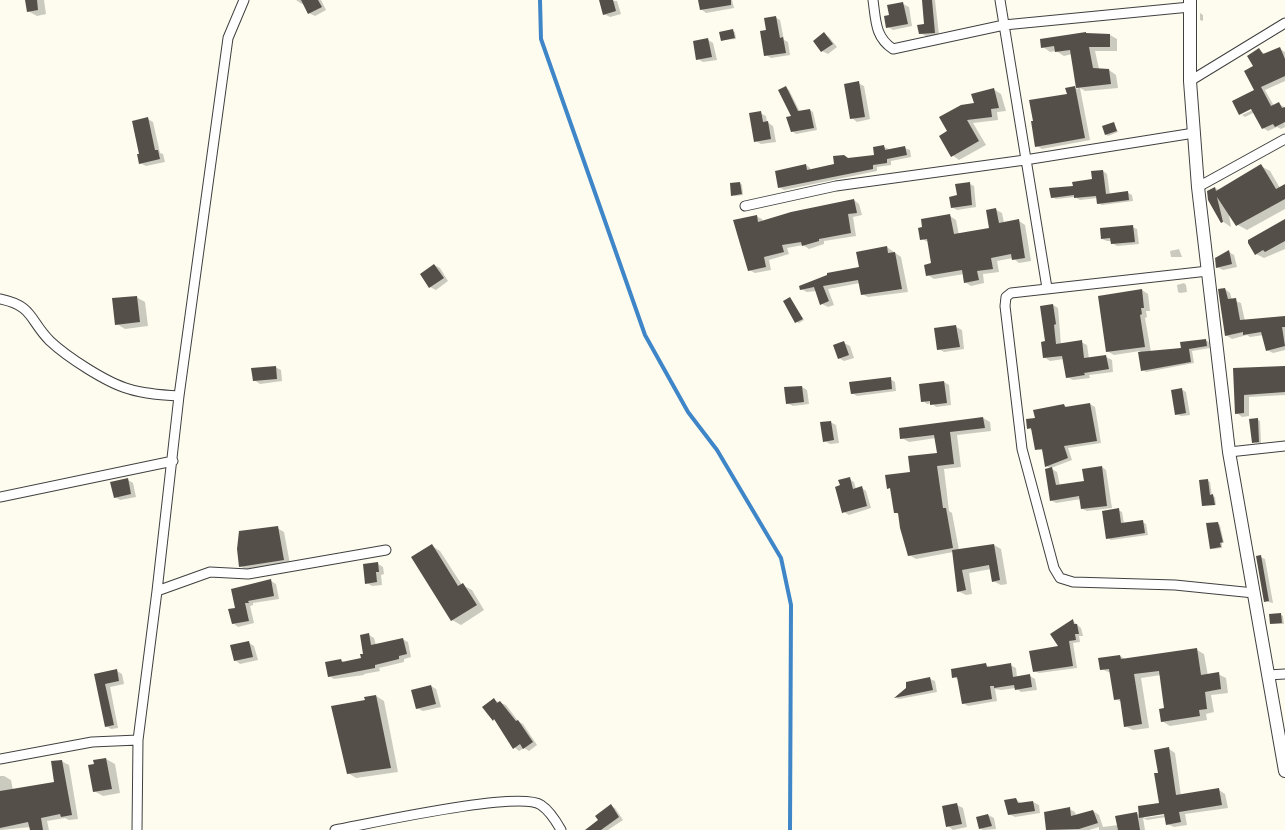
<!DOCTYPE html>
<style>
body{margin:0}
canvas{display:block;background:#fefcee}
</style>
<canvas width="1285" height="830"></canvas>
<script>
const ctx = document.querySelector('canvas').getContext('2d');
ctx.lineJoin = 'round';
function paint(path, color) { ctx.fillStyle = color; ctx.fill(path, 'evenodd'); }
function strokePath(path, color, width, dash) { ctx.strokeStyle = color; ctx.lineWidth = width; ctx.lineCap = dash ? 'butt' : 'round'; ctx.setLineDash(dash || []); ctx.stroke(path); }
paint(new Path2D(`
 M26,0H44L46,14L37,16L28,11Z
 M296,0H321L326,10L315,16L309,13L304,3L302,4Z
 M606,0L617,1L621,14L610,17L604,14Z
 M707,0H732L734,8L706,13L701,9Z
 M923,0H935L939,35L926,36L920,33L926,25Z
 M903,4L909,7L912,26L893,30L888,27L890,17Z
 M1200,13L1203,15V21L1200,20Z
 M775,17L780,20L784,40L788,42L790,55L771,58L766,55L768,31Z
 M733,31L735,32L736,39L722,40Z
 M824,34L829,37L837,47L828,54L822,51Z
 M1110,35L1117,39V51H1095L1099,69L1109,70L1116,75L1118,88L1085,91L1080,88L1090,140L1042,149L1037,146L1068,95L1075,88L1078,89L1072,54L1064,56L1056,51L1050,52L1043,47Z
 M708,40L713,43L717,60L703,62L698,59Z
 M1280,49L1285,52V81L1265,90L1274,106L1279,104L1284,107L1285,127L1281,129L1277,127L1268,131L1263,128L1255,112L1245,117L1242,115L1259,107L1257,104L1241,112V114L1234,102L1256,91L1246,71L1256,66L1249,56L1259,50L1265,54Z
 M858,83L864,86L870,119L857,122L852,118Z
 M786,88L789,90L800,112L810,110L813,112L817,130L796,134L792,131L793,117Z
 M993,89L1001,94L1006,111L997,112L998,120L973,123L986,145L959,160L952,155L941,136Z
 M760,113L766,116L767,122L773,126L776,142L761,144L756,141Z
 M148,119L153,122L160,153L163,154L165,162L146,166L140,163Z
 M1114,124L1118,132L1108,136L1106,134Z
 M884,147L889,149L905,148L910,150L911,157L891,161V165L877,167V171L784,190L779,187L806,165L810,168L811,171L850,160L876,156Z
 M1261,166L1270,171L1280,188L1285,185V209L1247,230L1238,225L1228,210L1231,227L1222,221L1215,188L1220,191Z
 M1103,171L1107,174L1110,195L1128,193L1132,195L1133,201L1102,205L1098,203L1097,198L1080,200L1075,197L1056,199L1052,197L1094,181Z
 M740,183L742,185L743,195L735,196L733,195Z
 M970,184L974,186L976,207L957,210L952,207Z
 M854,200L859,204L862,215L853,217L856,236L824,241V244L809,249L803,245L787,248L789,254L769,260L771,270L755,273L749,270L756,216L762,219L763,223Z
 M996,210L1002,213L1004,223L1019,221L1025,225L1031,261L1019,263L1013,258L997,261L999,272L983,274L984,283L971,286L965,282L964,274L934,279L928,275L933,265L928,242L922,239L950,216L956,220L959,235L990,229Z
 M1285,220V249L1264,258L1256,254Z
 M1132,227L1137,229L1139,244L1117,246L1112,243V241H1107L1102,239Z
 M887,247L901,257L908,292L868,297L862,294L860,283L828,289L834,305L828,307L822,304L817,291L807,292L801,289L861,268Z
 M1179,249L1182,257H1171L1170,251Z
 M1229,252L1234,255L1237,267L1223,270L1217,267Z
 M434,265L440,268L448,281L436,290L430,287Z
 M1184,283L1186,285L1187,292L1180,293L1178,292L1177,285Z
 M1225,289L1230,293L1232,300L1241,303L1245,321L1285,317V350L1273,353L1267,350L1264,335L1250,337L1247,335L1232,339L1226,335Z
 M1142,290L1148,294L1150,311H1146L1147,317L1145,318L1151,352L1182,349L1205,340L1209,342L1210,348L1192,351L1194,363L1146,372L1143,370L1140,351L1114,355L1107,351Z
 M136,297L145,302L148,326L125,329L117,324Z
 M790,298L804,320L799,323L797,322Z
 M1053,305L1058,308L1061,345L1081,342L1087,345L1089,359L1106,357L1112,360L1113,372L1089,375L1090,378L1073,380L1067,377L1064,359L1050,361L1044,357Z
 M956,327L962,330L964,349L944,352L939,349Z
 M844,343L850,346L854,358L844,361L839,358Z
 M275,367L281,370L282,381L260,384L254,380Z
 M1285,367V395L1249,397V416L1242,417L1237,413L1234,369Z
 M890,379L895,382L896,391L857,396L852,393Z
 M944,382L949,385L951,405L936,407L932,403L927,404L923,401Z
 M802,387L807,390L809,404L793,406L787,403Z
 M1181,389L1186,392L1190,415L1181,416L1176,414Z
 M1090,404L1095,407L1101,443L1068,448L1072,460L1051,468L1046,466L1044,451L1036,449L1033,431L1028,428L1037,419L1064,405L1068,408Z
 M983,418L990,422L991,431L957,435L961,467L944,469L949,511L952,513L959,550L994,545L1001,549L1007,584L1001,585L993,581L991,569L969,573L972,594L966,595L958,591L953,552L916,559L909,555L900,515L895,512L892,490L889,488L938,454L936,438L909,442L902,438Z
 M1258,420L1260,421L1261,443H1256L1254,442Z
 M830,422L836,425L839,443L830,444L825,441Z
 M1102,467L1106,470L1112,508L1087,511L1083,509L1081,499L1056,503L1051,500L1052,469L1057,472L1060,486L1086,482Z
 M849,479L854,482L856,489L862,488L866,491L871,508L849,515L844,512Z
 M128,480L133,483L136,497L120,500L115,497Z
 M1208,481L1210,482L1212,496L1215,497L1216,505H1203Z
 M1118,510L1122,512L1124,524L1142,522L1146,524L1148,535L1111,540L1108,538Z
 M1217,523L1220,525L1224,543H1222V548L1213,549L1211,548Z
 M277,528L284,532L290,564L247,570L240,566Z
 M432,546L440,551L462,585L472,590L484,610L461,625L452,620Z
 M1260,557L1265,559L1273,603L1265,601Z
 M378,564L383,567L384,574L381,575L382,585L372,586L367,583Z
 M271,581L276,584L279,599L253,603V605L250,606L254,623L238,627L233,623L237,609Z
 M1281,615L1283,616L1284,624H1271Z
 M1073,621L1081,628L1083,636H1079L1080,642L1073,643L1077,668L1039,673L1034,671L1061,647Z
 M369,635L374,638L376,645L402,639L408,642L411,657L404,659V662L379,668L380,671L364,674V675L334,679L329,676L341,660L346,663L363,660Z
 M249,643L254,646L258,660L240,664L235,660Z
 M1197,650L1204,654L1208,676L1218,674L1226,678L1228,693L1211,695L1214,712L1206,714L1207,720L1170,726L1162,721L1166,710L1161,675L1141,678L1149,728L1133,730L1125,726L1122,702L1115,699L1111,673L1101,669L1120,656L1127,660Z
 M986,665L992,668L1010,665L1016,668L1017,678L1030,676L1035,679L1037,690L1021,692L1016,688L1001,690L995,689L997,701L968,706L963,703L959,680L954,677Z
 M117,671L122,674L124,684L110,687L118,728L111,729L106,726L95,675Z
 M930,679L935,681L937,692L899,699L896,698L908,689Z
 M431,686L436,689L441,707L423,711L417,708Z
 M376,696L384,701L398,772L356,778L348,773L367,701Z
 M494,700L506,705L518,721L523,724L537,745L529,751L524,748L519,751L514,747L498,722L494,719Z
 M1169,749L1175,753L1181,796L1219,790L1225,794L1228,808L1185,814L1187,825L1174,827L1167,824L1166,817L1147,820L1143,818L1145,830H1099V827L1089,830H1048L1045,813L1069,809L1075,812L1076,817L1093,811L1099,815L1103,827L1118,825L1137,814L1141,816L1160,804V774ZM1172,811V814L1144,818V815Z
 M106,759L115,764L120,793L103,796L94,791Z
 M61,761L69,765L78,819L69,820L65,818L47,821L49,830H31V827L0,830V776H4L11,780L13,790L56,783Z
 M1016,799L1022,804L1033,802L1039,805L1040,813L1015,817L1009,814Z
 M957,805L963,808L967,827L953,830L948,826Z
 M611,806L615,808L623,820L608,830H597Z
 M988,815L994,818L996,829L983,830L980,828Z`), '#0003');
strokePath(new Path2D(`
 M540,0L541,39L645,335L688,412L717,450L781,558L791,605L790,830`), '#3e86c8', 4);
paint(new Path2D(`
 M25,0H37L38,10L27,12Z
 M301,0H318L322,7L308,14Z
 M599,0H613L616,11L603,15Z
 M698,0H731V5L700,10Z
 M922,0H932L935,33L919,34L917,25L924,24Z
 M903,2L908,24L886,28L884,16L889,15L887,5Z
 M776,16L780,38L783,37L786,53L764,56L760,31L766,30L764,18Z
 M733,29L735,38L721,41L719,32Z
 M824,32L833,44L821,52L813,41Z
 M1086,32V33L1110,34V47H1089L1093,68L1109,69L1111,84L1076,88L1070,50L1055,52L1054,46L1041,48L1040,39Z
 M708,38L712,57L696,60L693,41Z
 M1280,47L1285,59V76L1261,87L1271,106L1279,102L1282,108L1285,107V122L1275,127L1273,124L1262,129L1251,109L1239,115L1232,101L1254,90L1244,71L1253,66L1247,56L1259,48L1263,54Z
 M859,81L865,117L850,119L844,84Z
 M786,86L798,111L810,109L814,128L791,132L786,117L791,116L778,90Z
 M1075,86L1085,138L1035,147L1031,121H1033L1029,100L1067,94L1065,88Z
 M994,88L999,108L991,109L992,117L967,120L979,141L951,157L939,136L947,131L939,117L961,105L974,103L971,94Z
 M761,111L763,122L768,121L771,139L754,142L749,113Z
 M148,117L155,150H158L160,159L139,164L137,154H139L132,121Z
 M1114,122L1117,131L1105,135L1102,126Z
 M884,145L885,150L905,146L907,155L887,159V163L873,165V169L778,188L775,171L806,164L807,170L834,164L833,156L844,155L848,158L874,155L873,147Z
 M1261,164L1276,189L1285,184V199L1236,226L1217,197L1223,222L1221,223L1208,200L1207,191L1215,187L1216,191Z
 M1103,170L1106,194L1128,191L1129,200L1097,204L1096,196L1074,198V195L1051,198L1049,188L1073,186L1072,182L1092,179L1091,171Z
 M740,182L742,194L731,196L730,183Z
 M970,182L972,205L951,208L949,197L957,195L955,184Z
 M854,199L857,213L848,214L851,233L819,239V241L802,246L801,242L782,245L784,252L764,257L766,267L748,271L733,220L757,215L758,222L791,212Z
 M996,208L999,223L1019,219L1025,258L1012,260L1011,254L991,258L993,269L977,271L979,280L964,283L962,270L926,276L924,265L931,263L927,239L920,240L918,228L922,227L921,219L950,214L954,234L989,228L986,210Z
 M1285,219V241L1265,252L1263,250L1255,255L1248,243V240Z
 M1133,225L1135,242L1111,244L1110,238L1101,239L1100,228Z
 M887,246L888,253L895,252L902,289L861,295L858,280L823,286L829,301L820,305L814,287L800,290L799,286L827,275V273L859,267L856,252Z
 M1229,250L1232,264L1216,268L1215,258Z
 M434,264L444,278L429,288L420,274Z
 M1225,288L1228,299L1236,298L1240,320L1285,316V327H1282L1285,346L1266,351L1261,332L1243,335V332L1225,336L1218,289Z
 M1142,289L1144,308H1141L1142,314L1140,315L1145,347L1106,352L1098,296Z
 M137,296L140,322L115,325L112,298Z
 M790,297L803,319L795,323L783,301Z
 M1053,304L1056,324L1054,325L1056,344L1082,340L1084,358L1106,355L1109,369L1084,373L1085,375L1066,378L1062,356L1043,358L1041,342L1045,341L1040,306Z
 M956,325L960,347L937,350L934,328Z
 M1206,339L1207,346L1189,349L1191,362L1141,371L1138,352L1181,348L1180,342Z
 M844,341L849,355L838,359L833,345Z
 M276,366L277,379L253,381L251,368Z
 M1285,366V392L1244,395V413L1235,414L1233,368Z
 M891,377L892,389L851,394L849,382Z
 M944,381L947,403L930,405V401L921,402L919,384Z
 M802,386L804,402L786,404L784,387Z
 M1182,388L1186,413L1175,415L1171,390Z
 M1090,403L1097,441L1064,446L1068,458L1045,467L1042,449L1035,450L1031,428L1027,429L1026,419L1035,418L1033,410L1064,404L1065,407Z
 M983,417L985,428L950,432L954,464L937,466L943,508H946L953,548L908,556L900,528L898,513H894L890,488L887,489L885,475L910,472L908,456L937,453L934,435L900,439L899,428Z
 M1258,418L1259,442L1252,443L1249,419Z
 M831,421L834,440L823,442L820,422Z
 M1102,466L1107,506L1081,509L1079,496L1050,501L1045,469L1052,467L1056,485L1084,481L1082,469Z
 M850,477L853,489L862,486L867,506L842,513L835,487L840,485L838,480Z
 M128,478L131,494L114,498L110,482Z
 M1208,479L1210,495L1213,494L1215,505L1202,506L1199,480Z
 M1119,508L1121,523L1143,520L1145,533L1106,539L1102,511Z
 M1218,522L1223,542L1220,543L1221,547L1210,549L1206,523Z
 M278,526L284,560L239,567L237,549L239,531Z
 M432,544L458,586L463,583L477,605L451,621L411,557Z
 M994,544L1000,580L992,582L989,565L962,570L966,590L957,592L952,550Z
 M1261,555L1269,601L1264,602L1256,556Z
 M378,562L379,572H376L377,582L365,584L363,564Z
 M271,579L274,596L248,601L249,603H245L249,621L232,624L228,609L235,608L231,589Z
 M1281,613L1282,623L1270,624L1269,614Z
 M1073,619L1074,624H1077L1079,634H1075L1076,640L1069,641L1073,666L1033,672L1029,651L1058,646L1050,634Z
 M369,633L371,645L403,638L407,654L399,656V659L375,665V668L328,677L325,662L341,659L342,662L361,658L360,654H363L360,635Z
 M249,641L253,657L234,661L230,645Z
 M1197,648L1201,675L1219,672L1221,689L1205,692L1207,709L1199,710L1200,716L1161,722L1159,709L1164,708L1159,671L1134,674L1142,724L1124,727L1120,699L1114,700L1109,669L1100,670L1098,658L1120,655L1121,659Z
 M986,663L987,667L1011,663L1013,677L1030,674L1032,687L1015,690L1014,685L994,688V686H990L992,699L962,704L957,677L952,678L951,669Z
 M117,669L119,681L105,684L114,725L105,727L94,674Z
 M930,677L933,690L894,698L906,688V682Z
 M431,685L436,704L416,709L411,690Z
 M376,695L391,768L347,774L331,706L365,700L364,697Z
 M494,698L497,703L500,701L516,721L518,720L533,742L523,749L520,744L513,749L494,719L493,721L482,707Z
 M1169,747L1176,795L1219,788L1222,805L1179,812L1181,822L1166,825L1164,814L1139,818L1138,806L1159,803L1154,773H1158L1154,750Z
 M106,758L112,789L93,792L88,765L94,764L93,760Z
 M62,760L72,815L61,817L60,814L41,818L43,830H30L28,822L0,828V791L54,782L51,761Z
 M1016,798L1018,803L1033,801L1035,811L1008,815L1004,800Z
 M957,803L962,824L946,827L942,806Z
 M611,804L619,817L601,830H585L598,820L595,816Z
 M1070,807L1071,816L1093,810L1098,823L1079,829L1046,830L1044,812Z
 M1137,812L1140,830H1118L1115,816Z
 M988,814L992,826L979,829L976,817Z`), '#554f4a');
const minor = new Path2D(`
 M873,0C876,21 875,37 893,49L1004,25L1190,7
 M1000,0L1047,288
 M1190,81L1285,23
 M1198,187L1285,139
 M745,206L836,186L1025,160L1194,133
 M1208,271L1011,293L1006,297L1005,306L1022,449L1054,568L1060,578L1073,582L1175,585L1254,593
 M0,299C34,306 29,320 50,341C67,357 107,383 129,389C145,394 162,395 179,396
 M1229,452L1285,446
 M0,497L173,461
 M157,591L210,572L248,574L386,550
 M1268,675L1285,674
 M0,759L92,742L138,740
 M137,830L138,740L157,591L179,396L228,38L244,0
 M335,830C368,824 519,790 541,805C550,811 556,821 561,830`);
const tertiary = new Path2D(`
 M1190,0V81L1198,187L1229,452L1285,771`);
strokePath(minor, '#404040', 11);
strokePath(tertiary, '#404040', 14);
strokePath(minor, '#fff', 9);
strokePath(tertiary, '#fff', 12);
</script>
